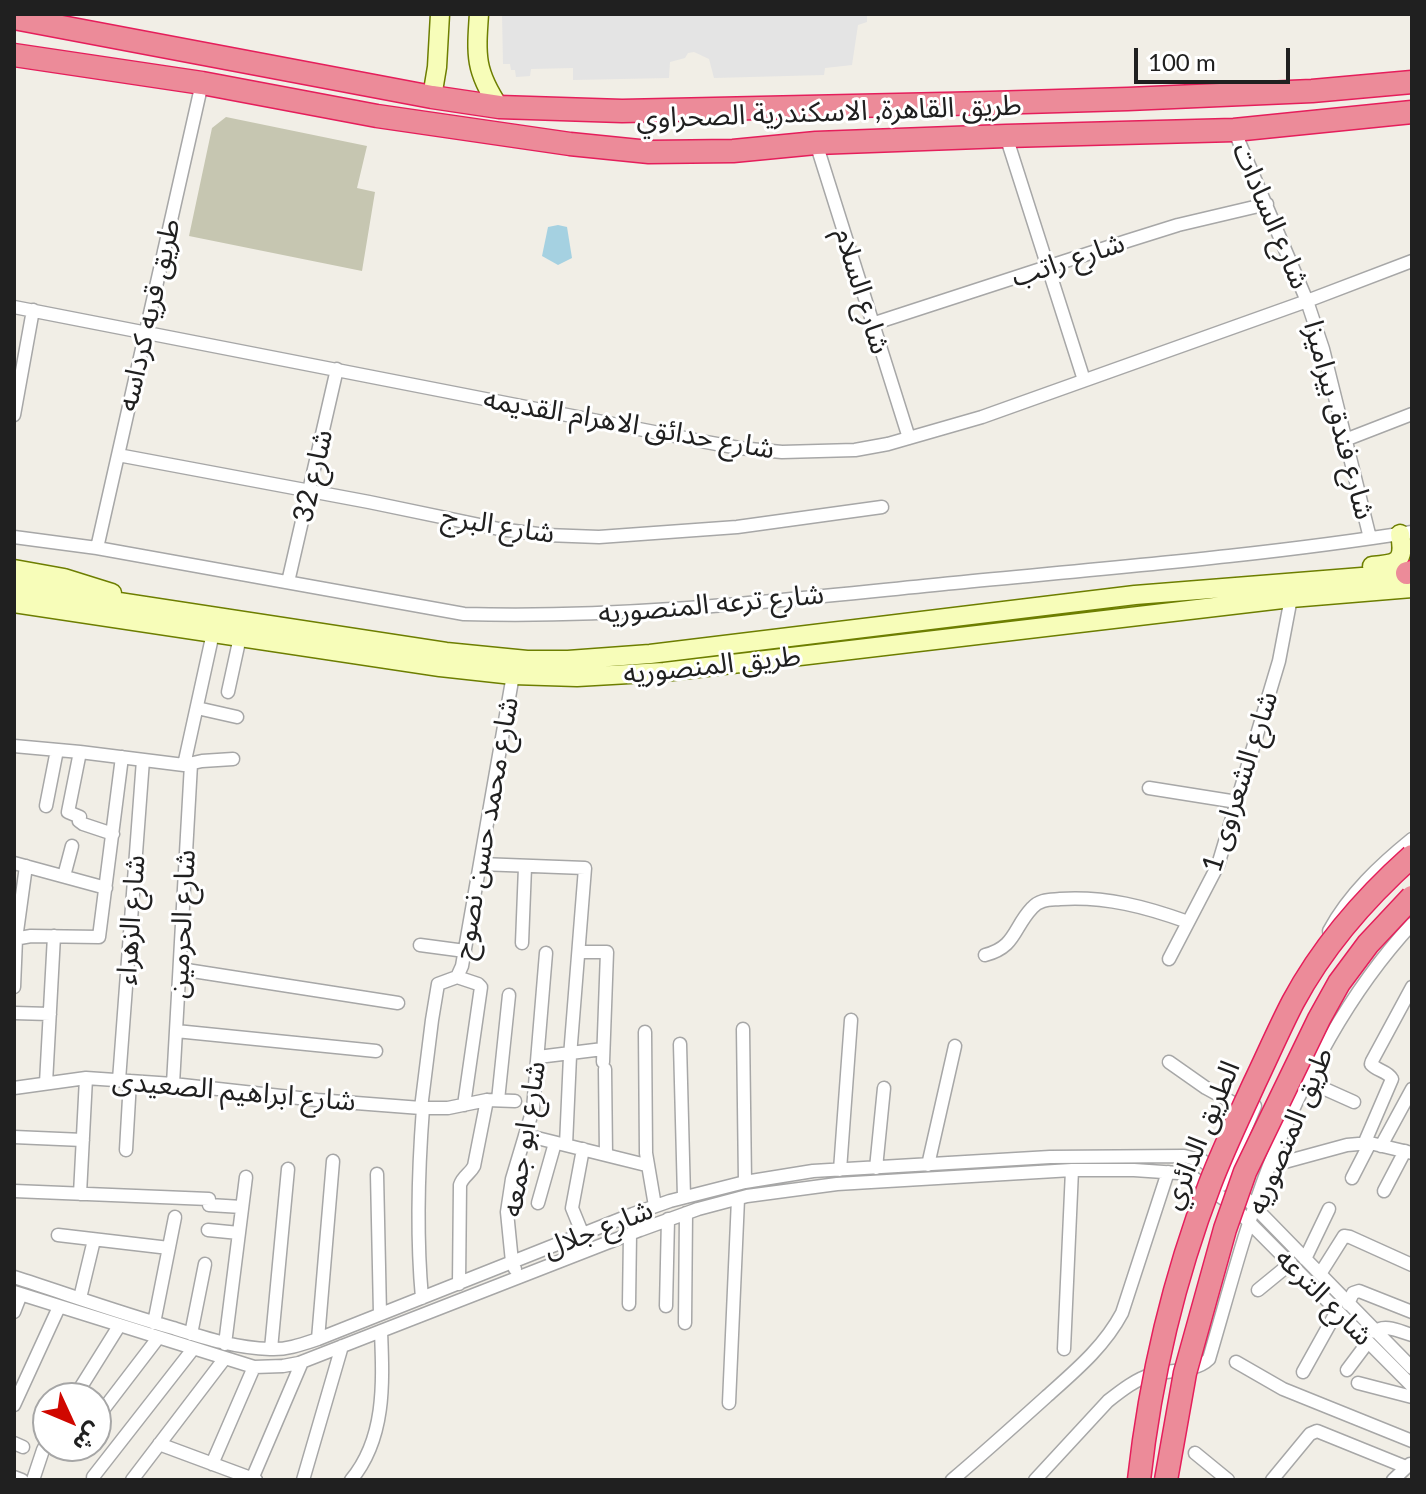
<!DOCTYPE html>
<meta charset="utf-8">
<style>
body{margin:0}
#map{position:relative;width:1426px;height:1494px;overflow:hidden;background:#f1eee6;font-family:Lato,"Noto Sans Arabic",sans-serif}
canvas{display:block}
.frame{position:absolute;inset:0;border:16px solid #202020;pointer-events:none}
.north{position:absolute;left:32px;top:1382px;width:80px;height:80px;box-sizing:border-box;background:#fff;border:2px solid #a6a6a6;border-radius:50%;rotate:134deg;font-size:22px;font-weight:700;line-height:32px;text-align:center;color:#202020}
.north::after{content:'';display:block;margin:auto;width:28px;height:36px;background:#d00700;clip-path:polygon(50% 0,100% 100%,50% 72%,0 100%)}
.scale{position:absolute;left:1134px;top:48px;width:156px;height:36px;box-sizing:border-box;border:4px solid #202020;border-top:0;padding-left:10px;font-size:24px;line-height:28px;white-space:nowrap;color:#202020;-webkit-text-stroke:6px #fff;paint-order:stroke}
</style>
<div id="map">
<canvas width="1426" height="1494"></canvas>
<div class="frame"></div>
<div class="north">ش</div>
<div class="scale">100 m</div>
</div>
<script>
const ctx = document.querySelector('canvas').getContext('2d');
ctx.lineJoin = 'round';
function paint(path, color) { ctx.fillStyle = color; ctx.fill(path, 'evenodd'); }
function strokePath(path, color, width, dash) { ctx.strokeStyle = color; ctx.lineWidth = width; ctx.lineCap = dash ? 'butt' : 'round'; ctx.setLineDash(dash || []); ctx.stroke(path); }
function write(font, color, halo, rows, align = 'center') {
  ctx.font = font + ' Lato,"Noto Sans Arabic",sans-serif'; ctx.lineWidth = 6; ctx.setLineDash([]); ctx.textBaseline = 'middle'; ctx.strokeStyle = halo; ctx.fillStyle = color; for (const [text, x, y, turn = 0] of rows) {
    ctx.save(); ctx.translate(x, y); ctx.rotate((+turn || 0) * Math.PI / 180); ctx.textAlign = isNaN(turn) ? turn : align; if (halo) ctx.strokeText(text, 0, 0); ctx.fillText(text, 0, 0); ctx.restore();
  }
}
paint(new Path2D(`
 M226,117L367,146L357,188L375,192L362,271L189,236L212,128Z`), '#c6c6b1');
paint(new Path2D(`
 M502,14H867V22L858,25L852,65L825,68L824,75L714,78L709,59L694,52L688,53L685,58L670,62L669,78L573,80V68L531,69L530,76L516,77L515,70H511L510,64H503Z`), '#e4e4e4');
paint(new Path2D(`
 M558,225L567,227L572,258L558,265L542,256L548,227Z`), '#a5d1e1');
const street = new Path2D(`
 M1234,130L1307,301L1323,349L1370,538
 M1006,136L1084,380
 M816,143L909,438
 M14,307L695,440L739,448L782,452L855,450L888,444L982,417L1307,301L1412,261
 M872,324L1127,241L1178,225L1267,204
 M14,415L33,310
 M1345,440L1412,414
 M118,455L369,502L499,529L546,535L599,537L737,527L882,507
 M14,537L97,548L464,614C628,619 791,599 954,583C1107,568 1260,556 1412,532
 M97,548L202,83
 M288,582L337,369
 M228,692L240,637
 M197,708L237,717
 M14,746L80,752L184,765L202,761L233,759
 M80,752L68,812L80,817L79,821L83,824L113,834
 M184,765L213,633
 M1149,788L1237,802
 M46,806L57,750
 M14,863L106,888
 M480,864L585,868L570,1056L566,1145
 M64,876L72,846
 M1329,931C1349,894 1380,865 1412,839
 M14,939L31,936L99,937L122,757
 M522,943L525,867
 M420,945L465,951
 M579,952H607L603,1062
 M985,955C1016,947 1013,928 1032,908C1040,899 1050,900 1060,899C1106,896 1146,907 1188,922
 M1169,959L1218,865L1279,661L1291,598
 M180,969L398,1003
 M457,977L478,984L481,987L464,1105
 M14,987L16,939L26,866
 M14,1013L50,1014
 M743,1029L745,1182
 M176,1031L376,1051
 M645,1032L646,1153L655,1206
 M680,1044L684,1197
 M538,1057L603,1049
 M1169,1062L1206,1088L1248,1111
 M605,1069L606,1155
 M119,1080L143,760
 M1307,1081L1354,1102
 M46,1083L54,936
 M173,1084L191,764
 M14,1088L86,1078L173,1084L317,1100L421,1108H448L487,1100L515,1101
 M498,1100L509,995
 M421,1108L432,1020L438,984L457,977L462,966L513,675
 M525,1135L646,1165
 M14,1137L83,1140
 M1364,1144L1392,1079C1388,1071 1377,1071 1371,1064L1372,1061L1412,987
 M1381,1146L1412,1089
 M126,1150L130,1081
 M928,1165L955,1046
 M1270,1166L1347,1145L1370,1143L1412,1153
 M876,1168L884,1088
 M840,1170L851,1020
 M377,1174L380,1314
 M1352,1178L1370,1143
 M1222,1185L1255,1106
 M14,1191L209,1199
 M1384,1191L1405,1151
 M80,1194L86,1078
 M538,1203L555,1143
 M209,1205L242,1207
 M208,1230L239,1233
 M58,1235L169,1248
 M583,1235L572,1208L583,1149
 M1305,1259L1329,1209
 M515,1269L512,1262L507,1212L512,1179L533,1109L546,953
 M1320,1274L1344,1236L1350,1237L1412,1265
 M14,1277C67,1294 120,1313 173,1328C205,1338 236,1348 270,1349C287,1350 303,1344 318,1339L633,1214L670,1201L745,1182L813,1171L1050,1157L1184,1156L1203,1161L1237,1189L1412,1368
 M459,1284L460,1185C463,1176 470,1174 474,1166L487,1100
 M1258,1290L1291,1263
 M14,1292L254,1367L283,1366L299,1363L640,1230L698,1209L747,1196L837,1184L1072,1170H1134L1178,1173L1191,1176L1231,1204L1412,1386
 M80,1298L94,1240
 M422,1298C416,1233 418,1173 423,1108
 M629,1304L630,1234
 M1348,1304L1353,1293L1359,1291L1412,1312
 M666,1306L668,1219
 M14,1312L21,1294
 M154,1323L175,1217
 M685,1323L686,1213
 M1375,1332C1384,1323 1401,1332 1412,1335
 M191,1334L205,1264
 M318,1339L333,1161
 M225,1344L246,1177
 M271,1349L288,1169
 M1064,1349L1072,1170
 M1236,1362L1283,1389L1412,1441
 M1347,1370L1368,1342
 M1303,1372L1337,1311
 M1358,1383L1412,1397
 M74,1398L119,1326
 M729,1403L738,1199
 M14,1405L59,1307
 M96,1419L158,1338
 M14,1443L23,1447
 M159,1444L256,1480
 M1195,1453L1228,1480
 M69,1454L75,1446
 M212,1464L254,1367
 M14,1477L22,1480
 M93,1477L193,1349
 M252,1479L302,1362
 M33,1480L43,1450L48,1440
 M132,1480L225,1358
 M303,1480L342,1346
 M351,1480C386,1438 383,1382 381,1331
 M952,1480C984,1453 1015,1425 1046,1397C1075,1371 1104,1347 1122,1313L1168,1172
 M1035,1480L1108,1401C1122,1390 1136,1379 1153,1374C1170,1370 1196,1372 1209,1359C1228,1295 1245,1228 1269,1166C1304,1078 1348,993 1412,924
 M1272,1480L1310,1434L1317,1431L1406,1467
 M1393,1480L1410,1464`);
const secondary = new Path2D(`
 M479,14C476,56 475,71 499,107
 M432,97L437,67L440,14
 M1372,566C1398,564 1405,562 1400,534
 M14,569L64,578L112,593
 M14,586L446,652L527,660H568L650,654L1135,595L1412,573
 M14,603L440,667L513,675L577,677L664,672L1291,598L1412,588`);
const highway = new Path2D(`
 M14,18L432,97L499,107L622,111L990,103L1128,99L1312,91L1412,82
 M14,55L202,83L377,116L570,144L649,152L733,151L816,143L1006,136L1234,130L1412,112
 M1407,573L1412,572`);
strokePath(street, '#a7a7a7', 15);
strokePath(secondary, '#6d7e00', 21);
strokePath(highway, '#e51e5b', 25);
strokePath(street, '#fff', 12);
strokePath(secondary, '#f7fdb9', 18);
strokePath(highway, '#ec8b99', 22);
const highwayBridge = new Path2D(`
 M1139,1480C1150,1381 1174,1278 1210,1184C1223,1150 1239,1117 1254,1084C1267,1057 1279,1029 1293,1002C1323,946 1365,898 1412,856
 M1166,1480L1185,1373L1225,1229L1245,1172L1319,1019L1339,983L1368,944L1412,897`);
strokePath(highwayBridge, '#e51e5b', 25, []);
strokePath(highwayBridge, '#ec8b99', 22);
write('28px', '#202020', '#fff', [
 ["طريق القاهرة, الاسكندرية الصحراوي",829,112,-2],
 ["شارع السادات",1271,216,67],
 ["شارع راتب",1068,260,-18],
 ["شارع السلام",862,291,73],
 ["طريق قريه كرداسه",149,315,-77],
 ["شارع فندق بيراميزا",1339,420,75],
 ["شارع حدائق الاهرام القديمه",629,424,10],
 ["شارع 32",313,476,-77],
 ["شارع البرج",498,525,9],
 ["شارع ترعه المنصوريه",711,604,-5],
 ["طريق المنصوريه",712,665,-6],
 ["شارع الشعراوى 1",1240,782,-72],
 ["شارع محمد حسن نصوح",486,828,-80],
 ["شارع الزهراء",131,920,-86],
 ["شارع الحرمين",182,924,-87],
 ["شارع ابراهيم الصعيدى",234,1091,5],
 ["طريق المنصوريه",1290,1131,-67],
 ["الطريق الدائري",1201,1135,-67],
 ["شارع ابو جمعه",524,1139,-81],
 ["شارع جلال",598,1229,-21],
 ["شارع الترعه",1324,1297,45]
]);
</script>
